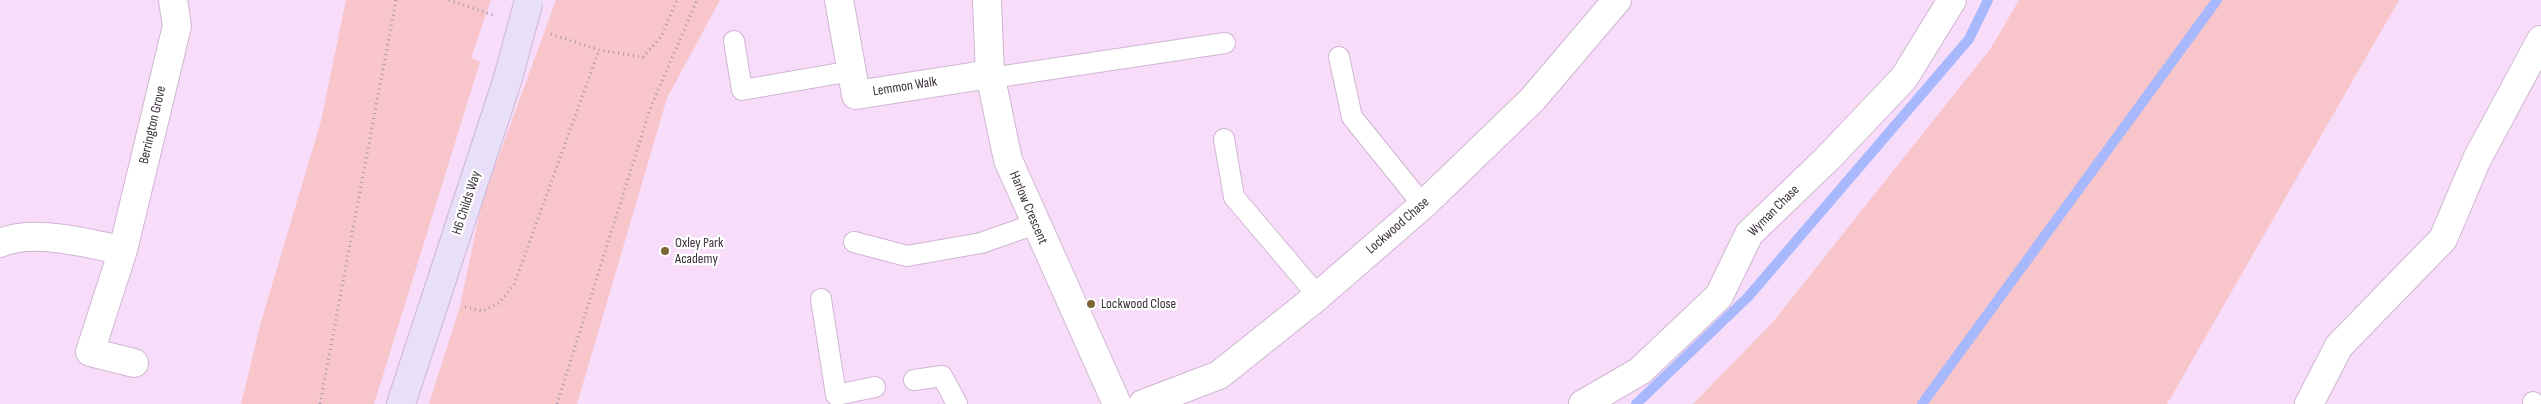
<!DOCTYPE html>
<style>
body{margin:0}
canvas{display:block;background:#f7ddfa}
</style>
<canvas width="2541" height="404"></canvas>
<script>
const ctx = document.querySelector('canvas').getContext('2d');
ctx.lineJoin = 'round';
function paint(path, color) { ctx.fillStyle = color; ctx.fill(path, 'evenodd'); }
function strokePath(path, color, width, dash) { ctx.strokeStyle = color; ctx.lineWidth = width; ctx.lineCap = dash ? 'butt' : 'round'; ctx.setLineDash(dash || []); ctx.stroke(path); }
function write(font, color, halo, rows, align = 'center') {
  ctx.font = font + ' "Sofia Sans Condensed",sans-serif'; ctx.lineWidth = 4.5; ctx.setLineDash([]); ctx.textBaseline = 'middle'; ctx.strokeStyle = halo; ctx.fillStyle = color; for (const [text, x, y, turn = 0] of rows) {
    ctx.save(); ctx.translate(x, y); ctx.rotate((+turn || 0) * Math.PI / 180); ctx.textAlign = isNaN(turn) ? turn : align; if (halo) ctx.strokeText(text, 0, 0); ctx.fillText(text, 0, 0); ctx.restore();
  }
}
paint(new Path2D(`
 M346,0H491L471,58L480,62L374,404H241L261,322L321,121Z
 M556,0H720L667,98L577,404H429L460,306L482,202Z
 M2019,0H2399L2167,404H1693L1772,323L1991,48Z`), '#f7c5ca');
strokePath(new Path2D(`
 M1636,404L1748,297L1969,39L1988,0
 M1922,404L2217,0`), '#a8b8fc', 10);
const lane = new Path2D(`
 M734,41L742,90L852,71
 M1339,57L1352,117L1423,205
 M991,78L1225,43
 M1224,139L1234,197L1318,296
 M854,242L907,256L981,243L1035,224
 M821,299L836,395L875,387
 M914,380L942,376L957,404
 M2533,402L2536,404`);
const street = new Path2D(`
 M839,0L856,95L990,74
 M987,0L990,74L1008,160L1117,404
 M0,243C34,228 87,244 123,250L177,26L173,0
 M123,250L90,352L134,363
 M1143,404L1219,375L1318,296L1423,205L1532,100L1617,0
 M1583,404L1640,371L1719,296L1749,234L1828,158L1904,78L1952,0
 M2309,404L2339,346L2443,239L2477,159L2541,40`);
const secondary = new Path2D(`
 M401,404L508,78`);
strokePath(lane, '#cfb6d1', 22);
strokePath(street, '#cfb6d1', 30);
strokePath(secondary, '#cfb6d1', 30);
strokePath(new Path2D(`
 M449,0L493,15
 M551,34L599,50L643,57L661,37L677,0
 M465,307L483,311L499,303L514,285L599,50
 M320,404L396,0
 M557,404L650,109L697,0`), '#a895ab', 3, [1, 4]);
strokePath(lane, '#fff', 20);
strokePath(street, '#fff', 28);
strokePath(secondary, '#e8e0f8', 28);
const secondaryBridge = new Path2D(`
 M508,78L529,0`);
strokePath(secondaryBridge, '#cfb6d1', 30, []);
strokePath(secondaryBridge, '#e8e0f8', 28);
for (const [x, y, r, color] of [
 [665,251,5,"#7b6535"],
 [1091,304,5,"#7b6535"]
]) { const dot = new Path2D(); dot.arc(x, y, r, 0, 2 * Math.PI); ctx.fillStyle = color; ctx.fill(dot); strokePath(dot, '#fff', 2); }
write('14px', '#3a303b', '#fff', [
 ["Lemmon Walk",905,87,-9],
 ["Berrington Grove",153,125,-77],
 ["H6 Childs Way",467,203,-72],
 ["Harlow Crescent",1028,208,67],
 ["Wyman Chase",1774,211,-45],
 ["Lockwood Chase",1398,226,-41]
]);
write('14px', '#3a303b', '#fff', [
 ["Oxley Park",675,243],
 ["Academy",675,259],
 ["Lockwood Close",1101,304]
], 'left');
</script>
